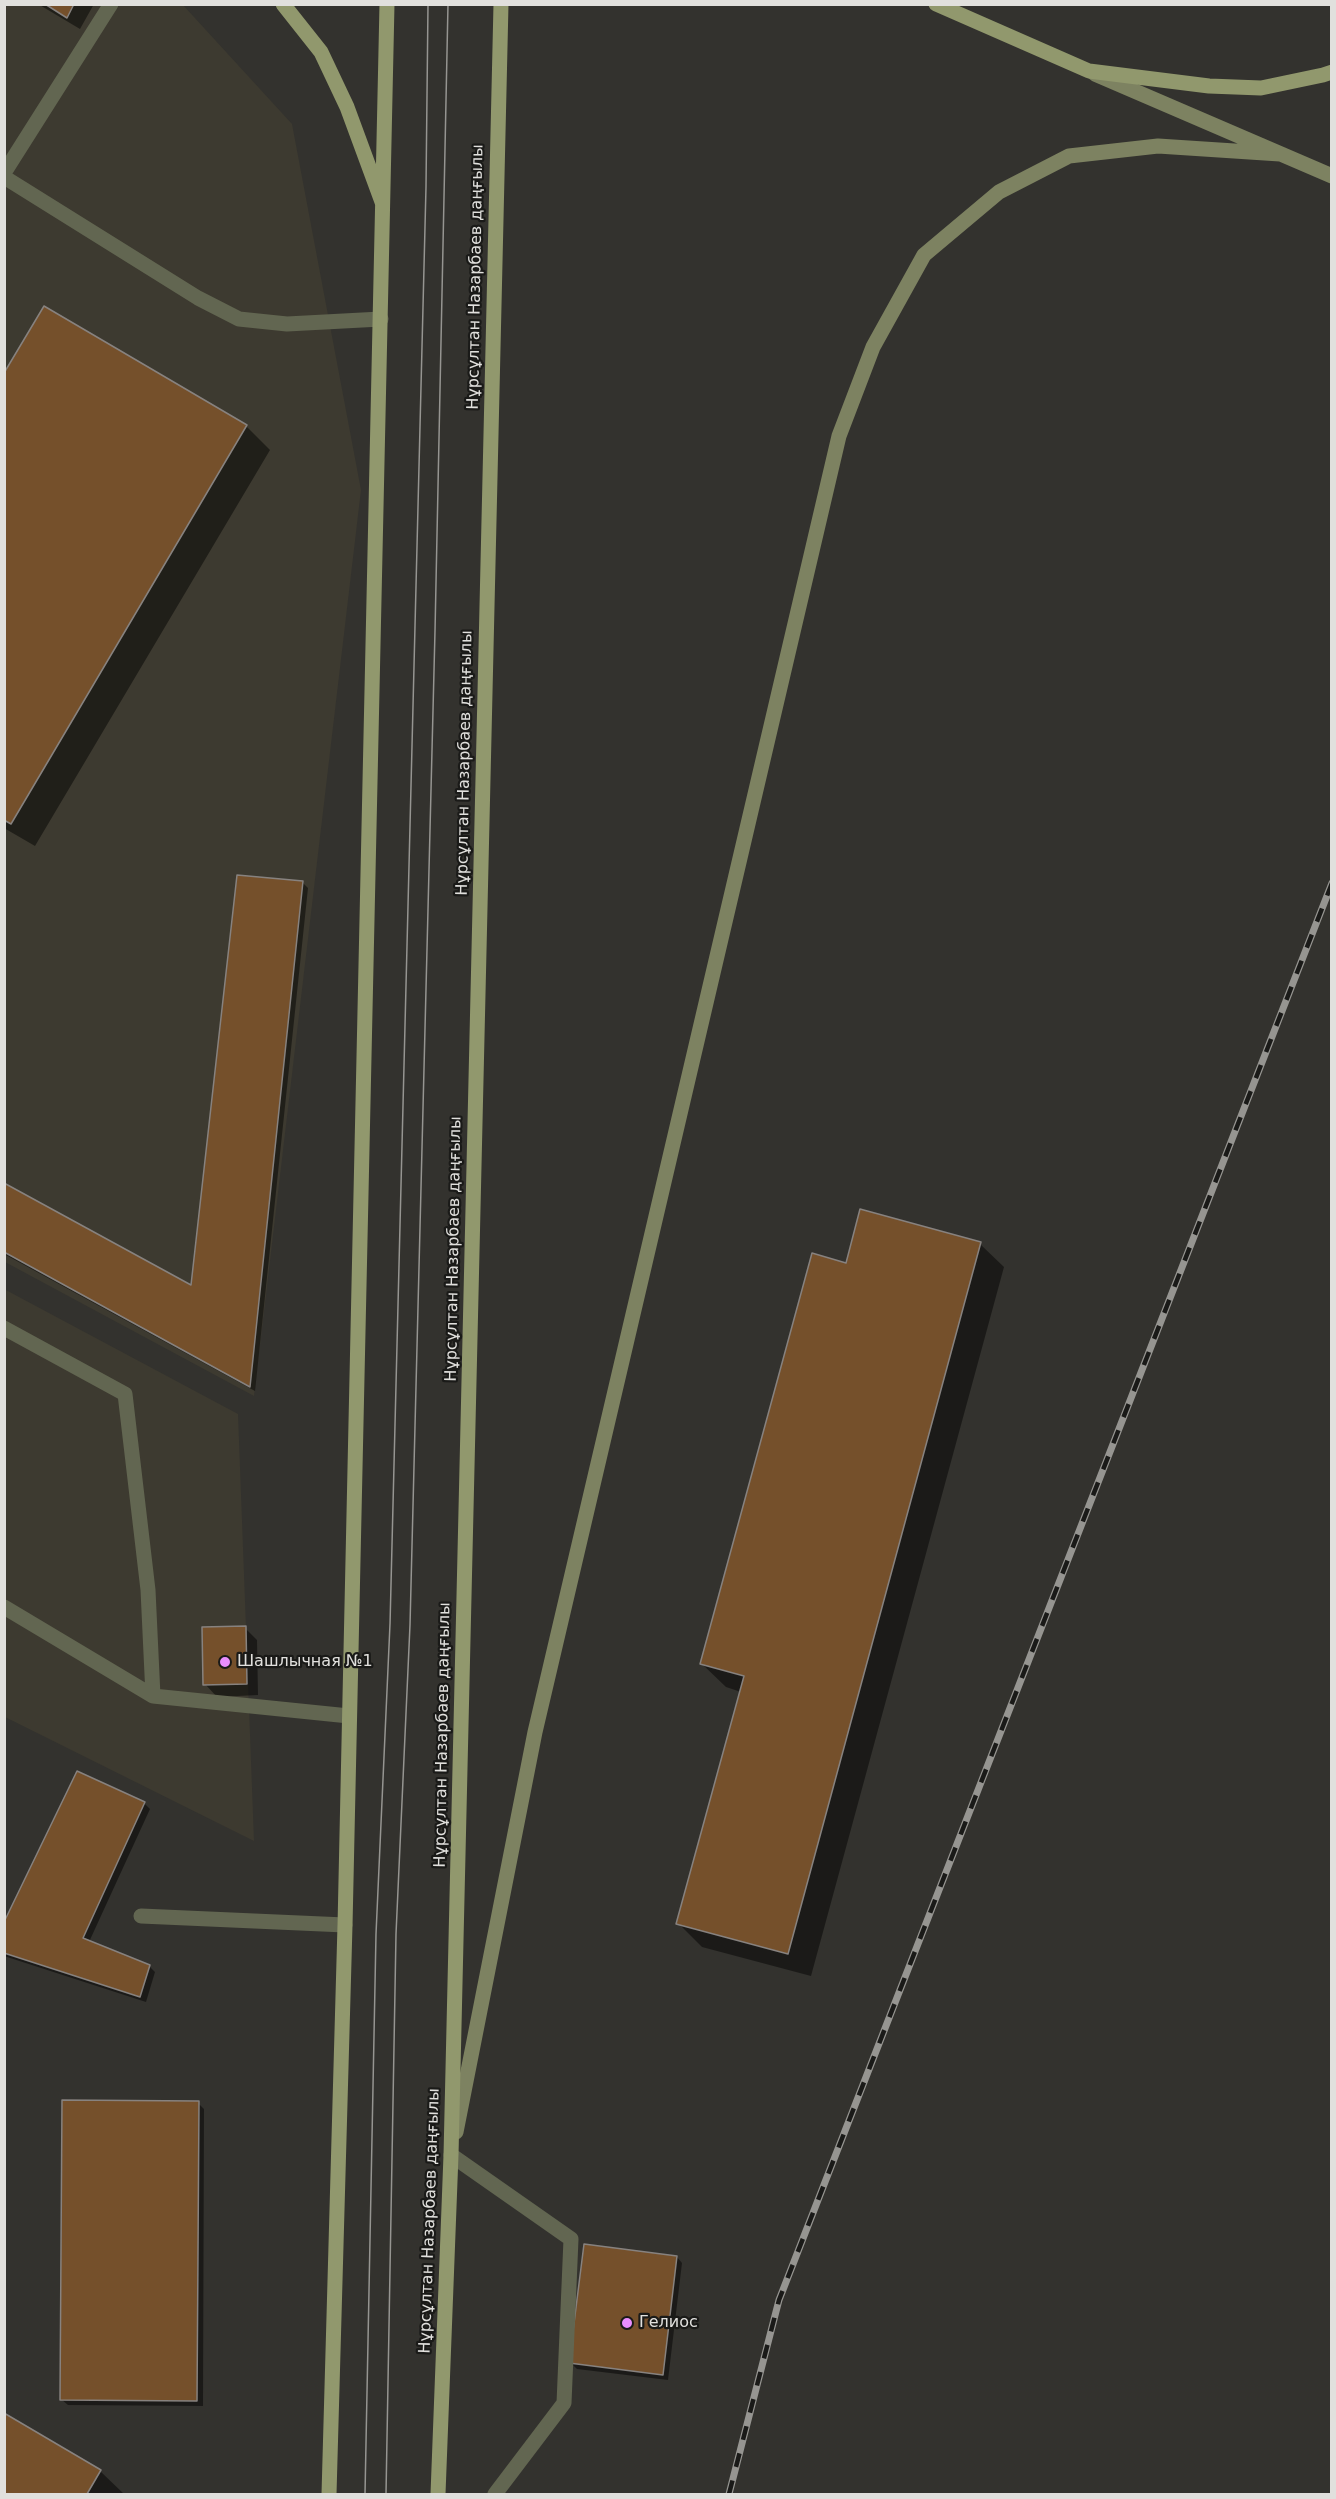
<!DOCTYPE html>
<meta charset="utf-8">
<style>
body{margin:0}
#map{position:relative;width:1336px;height:2499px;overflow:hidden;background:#33322e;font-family:"DejaVu Sans",sans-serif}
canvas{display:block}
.frame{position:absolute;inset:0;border:6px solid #e1e0dd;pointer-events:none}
</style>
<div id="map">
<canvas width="1336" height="2499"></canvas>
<div class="frame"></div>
</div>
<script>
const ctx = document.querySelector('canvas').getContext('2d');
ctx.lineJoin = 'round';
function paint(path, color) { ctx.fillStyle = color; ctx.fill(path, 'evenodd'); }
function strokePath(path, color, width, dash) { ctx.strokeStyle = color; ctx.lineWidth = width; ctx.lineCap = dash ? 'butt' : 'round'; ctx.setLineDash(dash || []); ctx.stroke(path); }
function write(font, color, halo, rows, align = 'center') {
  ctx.font = font + ' "DejaVu Sans",sans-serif'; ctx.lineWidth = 4.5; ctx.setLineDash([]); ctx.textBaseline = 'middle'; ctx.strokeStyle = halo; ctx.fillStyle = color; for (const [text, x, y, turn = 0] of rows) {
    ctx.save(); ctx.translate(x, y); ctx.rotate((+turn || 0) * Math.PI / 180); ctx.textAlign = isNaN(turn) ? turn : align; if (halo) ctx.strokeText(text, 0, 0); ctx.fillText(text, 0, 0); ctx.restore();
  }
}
paint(new Path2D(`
 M4,5H183L292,124L361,490L254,1396L5,1262Z
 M4,1289L238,1414L254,1841L5,1717Z`), '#3d3a30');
paint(new Path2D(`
 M38,4H94L80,29Z
 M4,376L246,426L270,450L35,846L4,828Z
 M302,882L308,888L255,1391L4,1254V1184L192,1287Z
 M980,1244L1004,1267L811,1976L702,1947L678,1923L741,1692L726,1687L702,1664L847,1265Z
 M245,1628L257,1640L258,1695L217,1697L205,1684Z
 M144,1803L150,1809L89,1942L149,1966L155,1972L146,2002L4,1956V1926Z
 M198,2103L204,2109L203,2406L68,2405L62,2400Z
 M677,2257L682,2263L668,2380L577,2369L571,2363Z
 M4,2415L100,2471L124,2494H4Z`), '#0007');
const building = new Path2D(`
 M45,4H74L67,18Z
 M44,306L247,425L11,824L4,820V373Z
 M237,875L303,881L250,1387L4,1252V1183L191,1285Z
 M860,1209L981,1242L788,1954L676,1924L744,1676L700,1664L812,1253L846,1263Z
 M246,1626L247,1684L203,1685L202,1627Z
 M77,1771L145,1802L83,1938L150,1965L140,1997L4,1953V1922Z
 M62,2100L199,2101L197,2401L60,2400Z
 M584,2244L677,2256L663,2375L569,2363Z
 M4,2413L101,2470L87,2494H4Z`);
paint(building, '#75502b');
strokePath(building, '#87827f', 1.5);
strokePath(new Path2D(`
 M4,173L111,4
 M4,177L198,298L239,319L287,324L381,319
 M4,1328L125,1394L148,1590L153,1696L349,1716
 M4,1607L153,1696
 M141,1916L345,1925
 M451,2155L571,2239L564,2403L495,2494`), '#626651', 15);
strokePath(new Path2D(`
 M1095,74L1332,176
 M456,2132L535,1732L839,436L873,347L924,255L999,192L1069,156L1158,146L1280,154`), '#7d8261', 15);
strokePath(new Path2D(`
 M283,4L321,52L347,107L382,202
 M936,4L1089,71L1209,86L1261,88L1323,75L1332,72
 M329,2494L345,1925L387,4
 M438,2494L451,2155L501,4`), '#91986d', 15);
strokePath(new Path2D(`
 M365,2494L376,1934L390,1624L426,187L428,4
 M386,2494L396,1934L410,1625L435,631L448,4`), '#969591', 1.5);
const rail = new Path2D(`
 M729,2494L779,2300L1332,883`);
strokePath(rail, '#969591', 7);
strokePath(rail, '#1a1a18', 4.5, [14]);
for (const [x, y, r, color] of [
 [225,1662,6,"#e98dfe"],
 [627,2323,6,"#e98dfe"]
]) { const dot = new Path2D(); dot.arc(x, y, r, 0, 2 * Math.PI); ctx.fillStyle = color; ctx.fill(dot); strokePath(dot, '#1a1a18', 2); }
write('16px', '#e1e0dd', '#1a1a18', [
 ["Нұрсұлтан Назарбаев даңғылы",476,277,-89],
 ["Нұрсұлтан Назарбаев даңғылы",465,763,-89],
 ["Нұрсұлтан Назарбаев даңғылы",454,1249,-89],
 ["Нұрсұлтан Назарбаев даңғылы",443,1735,-89],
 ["Нұрсұлтан Назарбаев даңғылы",430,2221,-88]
]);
write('16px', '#e1e0dd', '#1a1a18', [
 ["Шашлычная №1",237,1662],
 ["Гелиос",639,2323]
], 'left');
</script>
